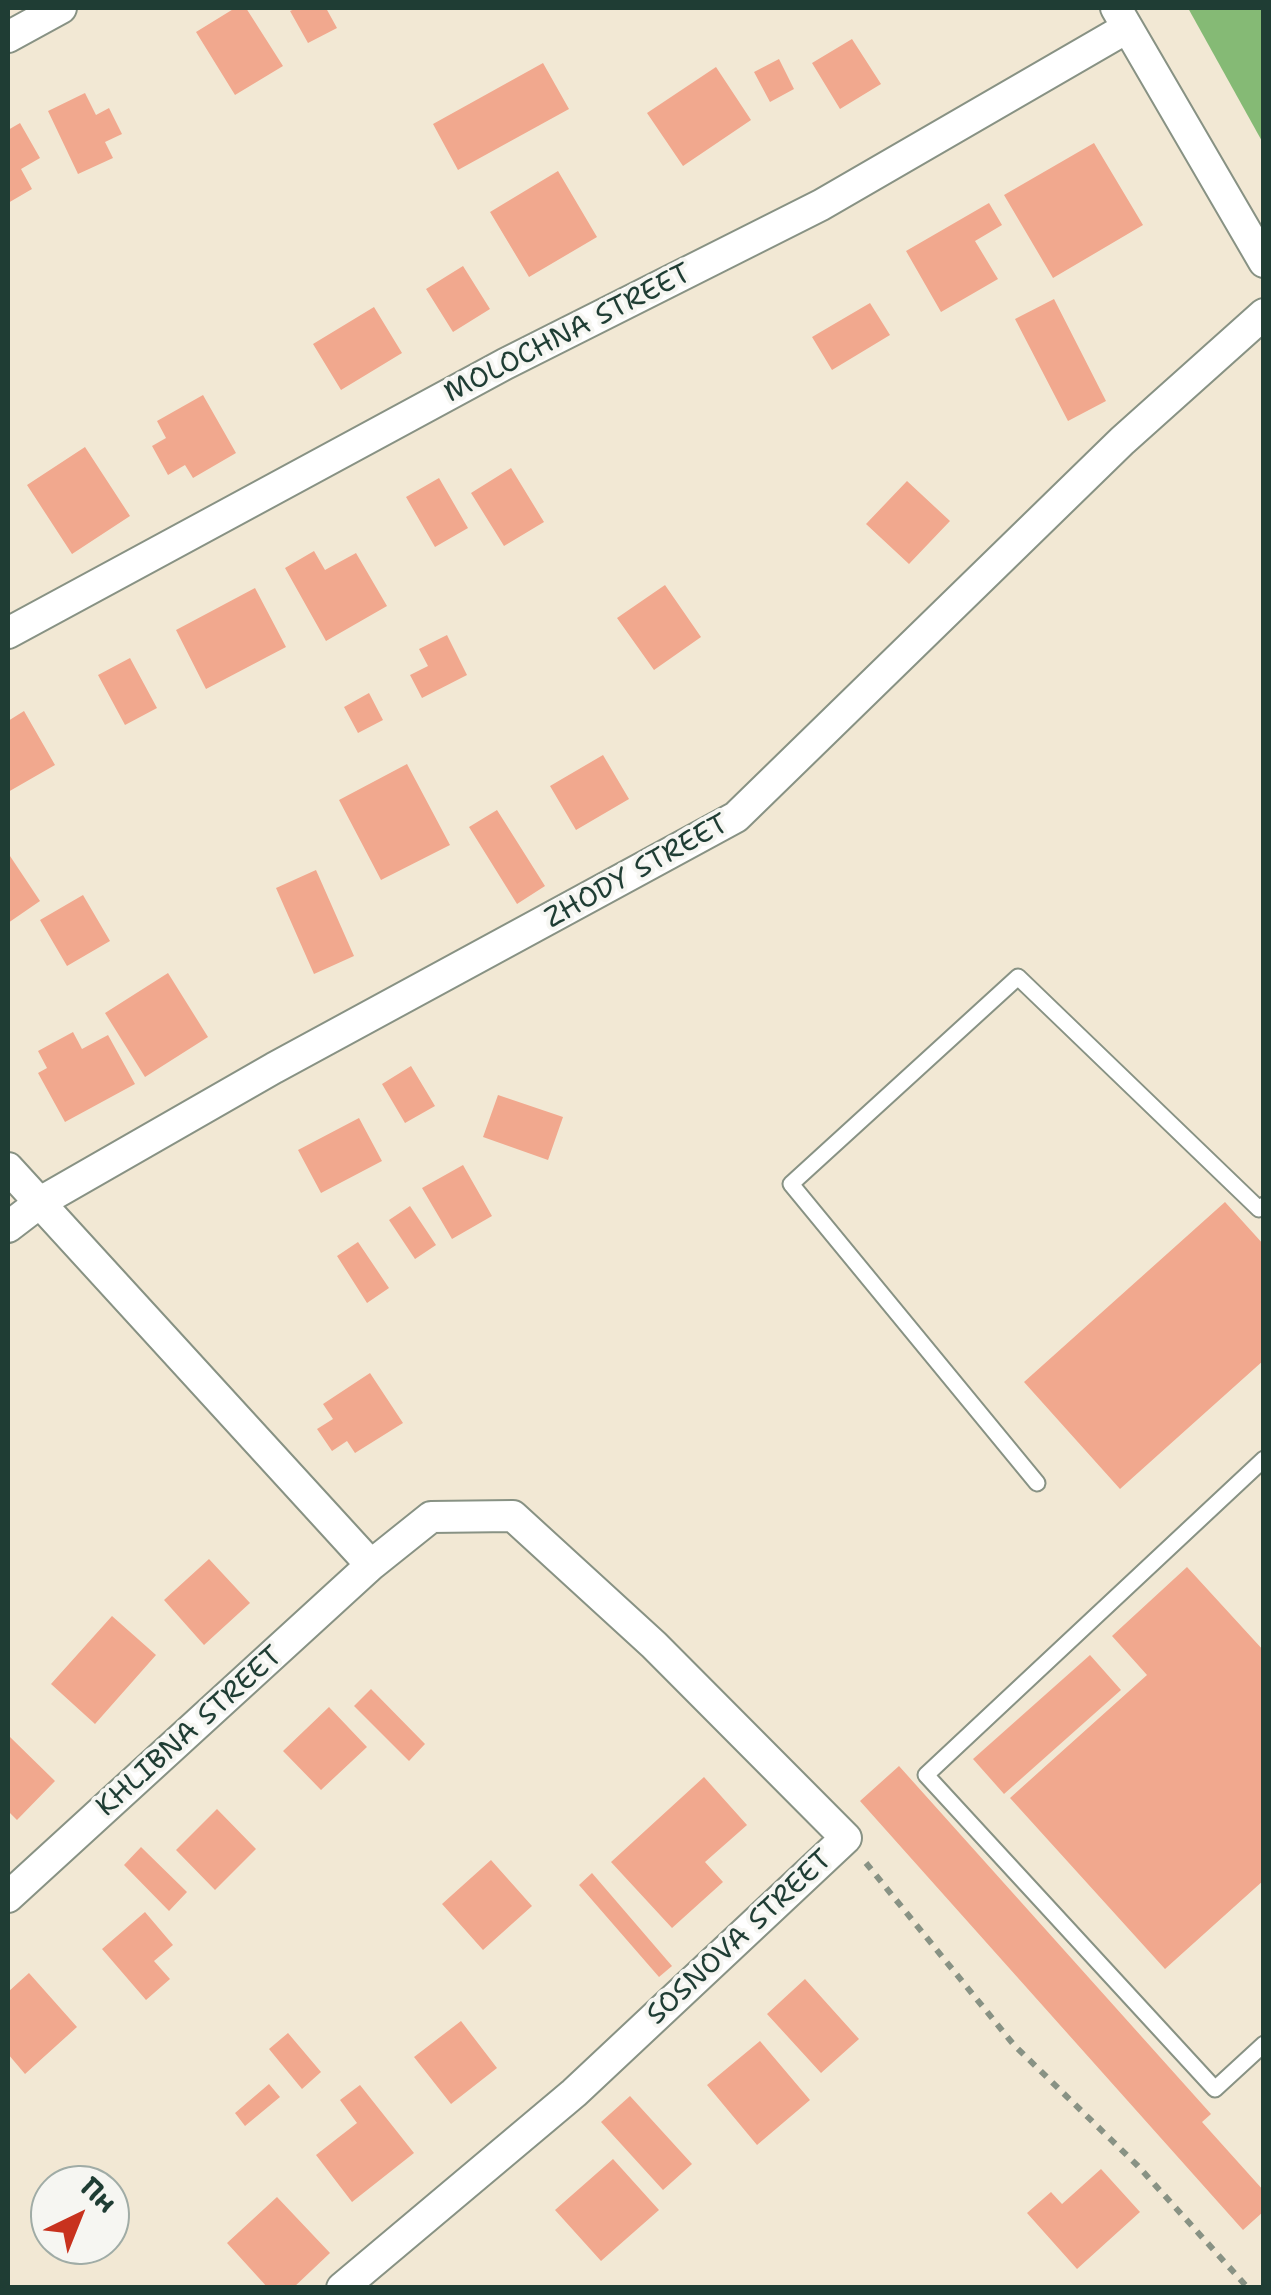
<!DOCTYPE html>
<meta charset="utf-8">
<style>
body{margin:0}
#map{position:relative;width:1271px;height:2295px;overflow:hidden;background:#f2e8d4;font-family:"Shantell Sans",sans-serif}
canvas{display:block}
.frame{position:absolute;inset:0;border:10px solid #1f3d34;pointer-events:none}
.north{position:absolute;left:30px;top:2165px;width:100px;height:100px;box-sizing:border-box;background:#f6f6f2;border:2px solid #a0aca6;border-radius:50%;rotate:43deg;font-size:28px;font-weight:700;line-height:40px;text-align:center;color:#1f3d34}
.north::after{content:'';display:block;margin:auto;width:35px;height:45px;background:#c8321e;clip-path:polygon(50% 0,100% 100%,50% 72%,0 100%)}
</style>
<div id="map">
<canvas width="1271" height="2295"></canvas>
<div class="frame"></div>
<div class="north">Пн</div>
</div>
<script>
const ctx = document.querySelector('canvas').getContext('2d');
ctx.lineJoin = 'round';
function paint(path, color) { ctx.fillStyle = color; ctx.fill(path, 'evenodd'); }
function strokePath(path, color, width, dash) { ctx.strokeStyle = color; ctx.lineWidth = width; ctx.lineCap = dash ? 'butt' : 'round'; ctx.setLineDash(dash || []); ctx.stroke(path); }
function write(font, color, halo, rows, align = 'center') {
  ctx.font = font + ' "Shantell Sans",sans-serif'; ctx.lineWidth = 8; ctx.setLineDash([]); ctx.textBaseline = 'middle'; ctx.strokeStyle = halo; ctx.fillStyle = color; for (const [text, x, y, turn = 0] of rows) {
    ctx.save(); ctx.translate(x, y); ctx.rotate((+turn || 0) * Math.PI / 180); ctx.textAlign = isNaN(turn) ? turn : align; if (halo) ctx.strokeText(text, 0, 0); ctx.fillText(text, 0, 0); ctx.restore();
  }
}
paint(new Path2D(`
 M1188,8H1263V143Z`), '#85ba75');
paint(new Path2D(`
 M235,8H246L283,66L235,95L196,32Z
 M297,8H326L337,28L308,43L290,11Z
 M852,39L881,84L840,109L812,63Z
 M779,59L794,89L770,102L754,72Z
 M543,63L569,109L458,170L433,124Z
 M716,67L751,120L683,166L647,113Z
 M85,93L96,115L109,108L122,134L105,142L113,158L78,174L48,111Z
 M20,123L40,158L21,169L32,189L8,203V130Z
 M1094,143L1143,225L1053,278L1004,195Z
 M558,171L597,237L529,277L490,212Z
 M989,203L1002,225L975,241L998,279L941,312L906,251Z
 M463,266L490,309L453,332L426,289Z
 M1054,299L1106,401L1068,421L1015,319Z
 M870,303L890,335L832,370L812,337Z
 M374,307L402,353L341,390L313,344Z
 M203,395L236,453L193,478L185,465L168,475L152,446L166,438L157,421Z
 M85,447L130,516L72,554L27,485Z
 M511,468L544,522L504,546L471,493Z
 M439,478L468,528L435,547L406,497Z
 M907,481L950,521L909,564L866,524Z
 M314,551L325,570L356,553L387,606L326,641L285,568Z
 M665,585L701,637L654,670L617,618Z
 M255,588L286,647L206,689L176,630Z
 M447,635L467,675L422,698L410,675L428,666L419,649Z
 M130,658L157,708L125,725L98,675Z
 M369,693L383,720L358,733L344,707Z
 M24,711L55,765L8,792V721Z
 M603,755L629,799L576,830L550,786Z
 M407,764L450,845L381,880L339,800Z
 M497,810L545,886L517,904L469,827Z
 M8,853L40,901L8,923Z
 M316,870L354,956L314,974L276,888Z
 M83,895L110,941L67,966L40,920Z
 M168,973L208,1037L145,1077L105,1013Z
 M73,1032L82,1049L108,1035L135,1084L65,1122L38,1073L47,1068L38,1051Z
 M411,1066L435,1106L405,1123L382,1084Z
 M498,1095L563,1117L548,1160L483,1137Z
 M359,1118L382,1161L321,1193L298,1150Z
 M463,1165L492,1216L452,1239L422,1188Z
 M1225,1202L1264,1245V1360L1120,1489L1024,1382Z
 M410,1206L436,1245L415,1259L389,1220Z
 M358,1242L389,1288L367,1303L337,1256Z
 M370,1373L403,1423L355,1453L347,1441L332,1451L317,1429L333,1419L323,1404Z
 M209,1559L250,1603L204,1645L164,1600Z
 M1187,1567L1264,1651V1880L1165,1969L1010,1798L1147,1675L1112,1636Z
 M112,1616L156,1655L95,1724L51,1684Z
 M1090,1655L1121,1690L1004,1794L973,1759Z
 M371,1689L425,1744L409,1761L354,1706Z
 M329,1707L367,1747L321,1790L283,1751Z
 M10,1737L55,1781L17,1820L8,1811Z
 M899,1766L1211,2114L1202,2122L1264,2191V2211L1243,2230L860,1801Z
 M704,1777L747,1825L705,1862L723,1882L672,1928L611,1862Z
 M217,1809L256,1849L215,1890L176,1850Z
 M141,1847L187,1892L169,1911L124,1865Z
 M491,1860L532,1906L483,1950L442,1904Z
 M592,1873L672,1966L659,1977L579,1885Z
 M145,1912L173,1945L154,1961L170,1979L146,2000L102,1949Z
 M29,1973L77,2027L25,2074L8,2054V1992Z
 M805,1979L859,2039L821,2073L767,2014Z
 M461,2021L497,2068L451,2104L414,2057Z
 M288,2033L321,2072L302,2089L269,2049Z
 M760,2041L810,2100L757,2145L707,2085Z
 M269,2084L280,2097L245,2126L235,2113Z
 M360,2085L414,2153L352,2202L316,2155L357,2123L340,2100Z
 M630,2096L692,2164L663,2190L601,2122Z
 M613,2159L659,2210L601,2261L555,2210Z
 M1101,2169L1140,2212L1077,2269L1027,2213L1051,2192L1062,2204Z
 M277,2197L330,2253L293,2288H268L227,2243Z`), '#f1a88e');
const lane = new Path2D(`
 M1264,1459L926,1775L1215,2089L1264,2044
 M1037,1483L791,1184L1018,977L1259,1209L1264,1205`);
const street = new Path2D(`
 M1116,8L1264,262
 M8,37L61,8
 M8,633L505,364L821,205L1125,29
 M8,1168L371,1565
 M8,1227L42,1201L274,1068L736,817L1122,441L1264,314
 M8,1897L371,1565L431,1517L513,1516L654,1645L846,1838L574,2093L342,2288`);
strokePath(lane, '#889284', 19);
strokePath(street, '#889284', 34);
strokePath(new Path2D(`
 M866,1863L1014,2045L1138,2166L1248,2288`), '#889284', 6, [8, 8]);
strokePath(lane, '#fff', 15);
strokePath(street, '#fff', 30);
write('28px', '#1f3d34', '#f6f6f2', [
 ["MOLOCHNA STREET",568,334,-27],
 ["ZHODY STREET",637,872,-29],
 ["KHLIBNA STREET",190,1732,-42],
 ["SOSNOVA STREET",740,1938,-43]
]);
</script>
